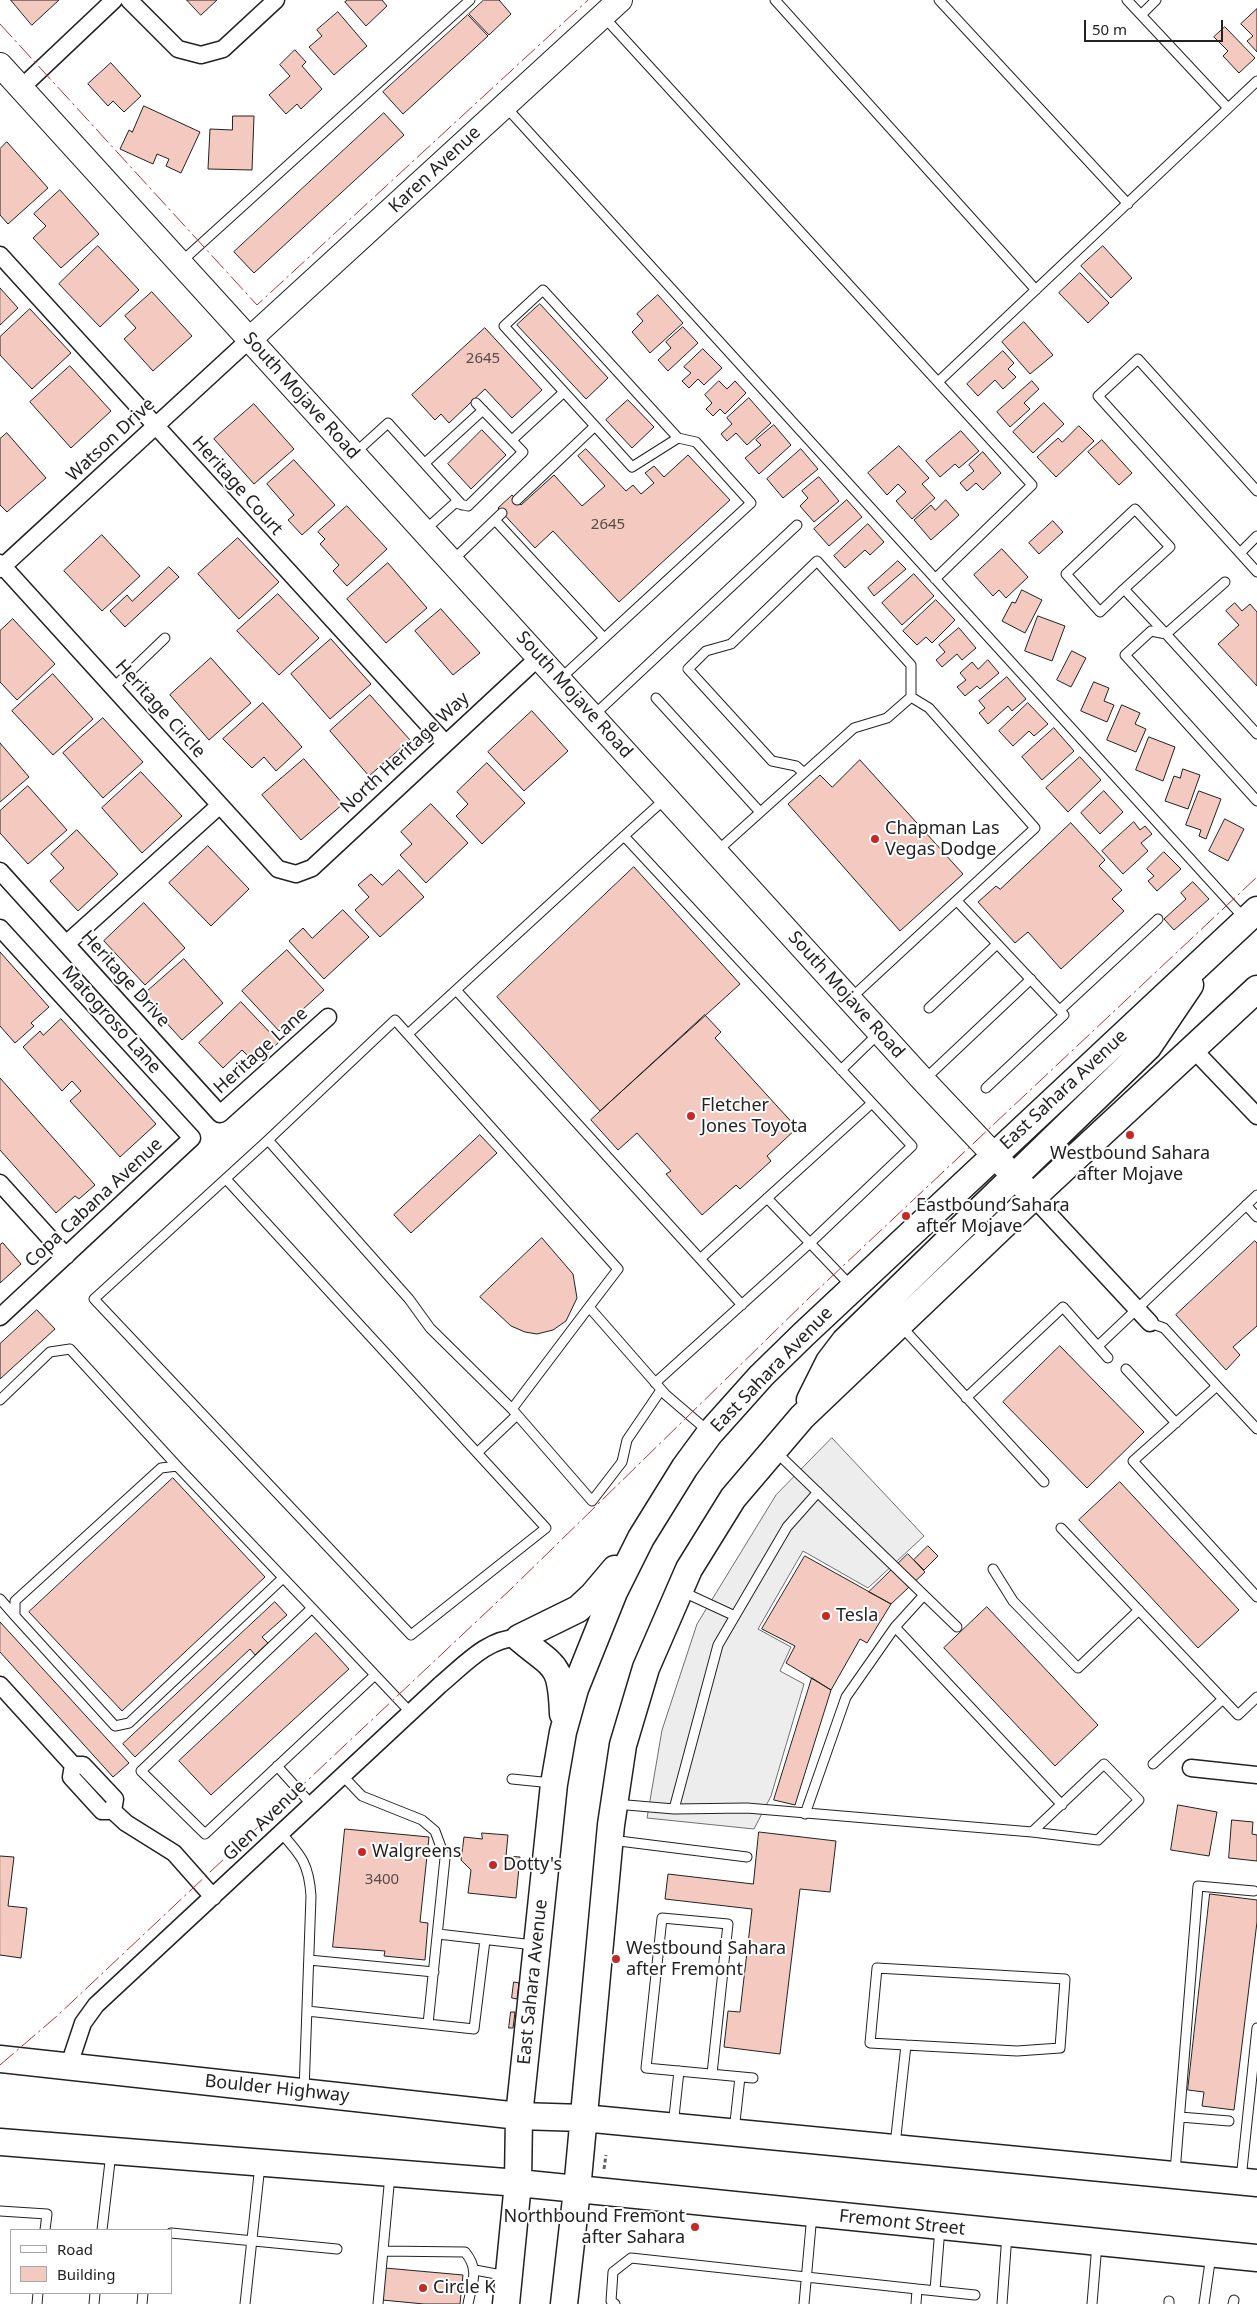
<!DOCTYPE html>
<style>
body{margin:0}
#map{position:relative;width:1257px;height:2304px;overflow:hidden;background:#fff;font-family:"Noto Sans",sans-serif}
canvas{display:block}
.legend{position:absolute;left:10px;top:2229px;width:162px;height:65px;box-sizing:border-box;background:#fff;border:1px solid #a7a7a7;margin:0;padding:6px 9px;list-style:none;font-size:15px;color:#222}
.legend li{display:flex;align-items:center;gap:10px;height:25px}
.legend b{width:25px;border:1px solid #a7a7a7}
.scale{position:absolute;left:1084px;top:20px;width:139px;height:22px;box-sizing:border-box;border:2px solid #222;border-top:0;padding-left:6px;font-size:15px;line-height:18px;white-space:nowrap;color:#222;-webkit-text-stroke:4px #fff;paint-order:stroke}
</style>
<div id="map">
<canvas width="1257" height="2304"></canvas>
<ul class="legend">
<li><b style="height:6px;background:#fff"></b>Road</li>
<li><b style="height:14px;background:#f3c9c0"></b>Building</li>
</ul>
<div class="scale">50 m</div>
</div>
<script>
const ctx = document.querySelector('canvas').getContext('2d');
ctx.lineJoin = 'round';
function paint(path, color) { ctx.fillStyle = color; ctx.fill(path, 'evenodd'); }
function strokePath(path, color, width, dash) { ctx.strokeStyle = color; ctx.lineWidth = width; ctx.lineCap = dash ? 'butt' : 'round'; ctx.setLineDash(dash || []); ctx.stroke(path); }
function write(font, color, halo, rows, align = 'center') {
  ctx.font = font + ' "Noto Sans",sans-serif'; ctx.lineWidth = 4; ctx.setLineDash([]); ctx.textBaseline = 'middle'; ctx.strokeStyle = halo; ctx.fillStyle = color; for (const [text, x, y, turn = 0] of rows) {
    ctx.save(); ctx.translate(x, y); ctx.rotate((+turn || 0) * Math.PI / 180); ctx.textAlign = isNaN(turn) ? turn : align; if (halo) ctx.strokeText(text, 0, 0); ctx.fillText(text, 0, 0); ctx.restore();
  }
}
const parking = new Path2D(`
 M832,1438L924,1536L868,1588L803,1551L758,1629L791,1647L780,1671L804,1684L771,1796L754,1829L647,1818L662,1730L697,1624L776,1495Z`);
paint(parking, '#ededed');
strokePath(parking, '#6f6f6f', 1);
const building = new Path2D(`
 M11,0H59L32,25Z
 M187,0H217L201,15Z
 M348,0H382L387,6L366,26L345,2Z
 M484,0H499L511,14L489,35L469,14Z
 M1257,9V52L1247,41L1253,36L1241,24Z
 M338,12L367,46L334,75L309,47L322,36L317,30Z
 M468,15L488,36L403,114L383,92Z
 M1225,27L1255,58L1239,73L1223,56L1228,51L1214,37Z
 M295,50L306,62L302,66L322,89L301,109L297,104L286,114L269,95L290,76L280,65Z
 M111,63L141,96L124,112L113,101L108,106L88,84Z
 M144,106L200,132L181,173L166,166L169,159L157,154L153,164L120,149L129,130L132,132Z
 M384,113L404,135L254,273L234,252Z
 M233,116H254L252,170L208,169L210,129L232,130Z
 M7,142L48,188L8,224L0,215V149Z
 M60,190L99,234L61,268L33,238L46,226L34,214Z
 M98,246L139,290L100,327L59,284Z
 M1103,246L1132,278L1111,298L1081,266Z
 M1080,273L1109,303L1088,323L1059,293Z
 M0,288L18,308L0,325Z
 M152,292L192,336L153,371L124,339L136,328L125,316Z
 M658,295L683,323L650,353L632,332L643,321L637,314Z
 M540,304L608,378L586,399L517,325Z
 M30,309L71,353L32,389L0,355V337Z
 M1024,322L1053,355L1030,374L1002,342Z
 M683,327L698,343L668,371L658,360L671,348L666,342Z
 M485,328L542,390L512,418L485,389L449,423L441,414L435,420L412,395Z
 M703,349L722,368L704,385L698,379L689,388L682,381L691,373L684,367Z
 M1003,351L1014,363L1008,369L1016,377L1003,389L995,380L978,396L967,384Z
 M70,366L111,411L71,448L30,402Z
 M719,381L727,389L735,381L746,393L725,414L720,409L713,416L706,409L712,403L705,395Z
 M1032,381L1039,389L1024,403L1030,409L1010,427L997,412Z
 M749,398L771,423L747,445L736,433L727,441L721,434L732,424L727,418Z
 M628,400L654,427L632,448L606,420Z
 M1044,403L1064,424L1033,453L1013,432Z
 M254,404L294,449L254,484L214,439Z
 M774,425L791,445L759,474L745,458L761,445L756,440Z
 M1079,426L1094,441L1056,477L1037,457L1058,438L1062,442Z
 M482,430L506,455L471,489L448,464Z
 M961,431L979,451L959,468L955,464L940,477L926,461Z
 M7,433L46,478L7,512L0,505V439Z
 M1102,440L1132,473L1119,485L1088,452Z
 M899,446L929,478L922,484L935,498L912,519L896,501L906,492L898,484L887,495L868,473Z
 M586,449L626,491L633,485L641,494L654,483L645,473L654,466L664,477L688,455L730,500L619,602L553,531L535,548L498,508L512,495L521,505L554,475L582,506L605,486L578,456Z
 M801,449L818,469L783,498L767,479Z
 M983,452L1001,473L983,490L976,483L967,491L960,483L974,471L969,465Z
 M294,460L335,505L302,535L288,520L294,515L267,484Z
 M819,477L839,501L814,522L800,506L808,498L802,491Z
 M847,500L862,517L829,546L814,529Z
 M946,500L959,515L931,540L914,520L931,505L935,510Z
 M347,506L387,549L347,586L333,571L339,565L320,544L325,539L318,532Z
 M1053,521L1063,532L1039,554L1029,543Z
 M868,524L884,542L870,555L865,550L845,568L834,556Z
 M102,535L140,576L102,611L64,571Z
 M238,538L279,582L239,619L198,574Z
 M1002,549L1028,577L1006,598L999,590L993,596L974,575Z
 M898,561L906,569L874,596L868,588Z
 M388,563L427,608L386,643L347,599Z
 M169,567L179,577L125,627L110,611L127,595L132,601Z
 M914,574L934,596L902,625L882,603Z
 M1022,590L1042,600L1025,633L1002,621L1012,602L1015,603Z
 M278,594L319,638L279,675L237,631Z
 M936,600L955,620L932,643L926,637L917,645L903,631Z
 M1235,603L1242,611L1250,604L1257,612V686L1218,644L1239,625L1226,611Z
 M441,609L480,653L453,675L415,631Z
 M1038,616L1065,626L1052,661L1025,651Z
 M13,619L55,664L17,700L0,682V631Z
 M959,628L976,648L962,660L957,654L942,667L936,660L945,652L939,645Z
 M331,639L371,684L330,719L291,674Z
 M1072,651L1086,658L1071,687L1057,680Z
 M211,658L251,703L209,740L170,695Z
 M988,660L999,673L980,689L977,686L965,696L957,687L966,680L960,673L972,662L978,669Z
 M53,674L93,719L53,755L12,711Z
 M1007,677L1026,699L1012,711L1008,706L988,724L979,713L985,708L979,701Z
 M1094,682L1109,688L1104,701L1114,705L1107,722L1081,711Z
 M370,695L410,740L369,776L330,731Z
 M263,703L302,747L276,771L264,757L252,768L223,739Z
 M1028,703L1048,724L1034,736L1029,731L1013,746L999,731Z
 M1122,705L1140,713L1135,724L1146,729L1136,752L1107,740Z
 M532,711L568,751L524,791L488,752Z
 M103,718L143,762L103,798L63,753Z
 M1054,728L1074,751L1042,780L1022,757Z
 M1149,737L1175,747L1163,781L1136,770Z
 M0,743L29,777L0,802Z
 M1080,757L1101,780L1068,812L1046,788Z
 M304,759L343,804L301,840L262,795Z
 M860,760L963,874L900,931L788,804L820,775L832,787Z
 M487,763L525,803L482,844L456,816L468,804L457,792Z
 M1183,769L1200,775L1188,809L1165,801L1174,776L1180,778Z
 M141,772L182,816L142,853L102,808Z
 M28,786L67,830L28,864L0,833V811Z
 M1104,791L1123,812L1100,834L1081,813Z
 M1199,791L1221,799L1206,839L1199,836L1201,830L1186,825Z
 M431,804L468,843L426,883L400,855L412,844L401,832Z
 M1225,819L1244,829L1228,861L1209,851Z
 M1134,822L1140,830L1145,826L1152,834L1141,843L1148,851L1123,874L1102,851Z
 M1071,823L1105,860L1099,866L1122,890L1112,899L1124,911L1061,969L1028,932L1015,943L978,902L996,886L1000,889Z
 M77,830L118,874L78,911L50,881L64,868L51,854Z
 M208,846L249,889L211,926L169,883Z
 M1164,852L1181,869L1157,891L1148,881L1154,876L1147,869Z
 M634,867L740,984L600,1111L497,997Z
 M399,870L424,897L380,937L355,910L369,897L358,885L371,874L382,885Z
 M1193,882L1209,899L1174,930L1164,919L1186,899L1181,893Z
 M144,903L185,948L145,985L104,941Z
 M343,910L369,937L324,979L289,941L303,928L312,938Z
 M287,950L324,990L279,1031L242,991Z
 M0,952L49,1007L31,1023L34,1026L15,1043L0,1026Z
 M184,959L223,1003L182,1040L142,996Z
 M241,1002L279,1042L256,1064L242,1050L223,1068L199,1043Z
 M705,1015L721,1032L715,1038L797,1128L767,1156L771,1161L740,1189L736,1185L702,1215L666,1174L671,1171L637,1133L618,1150L591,1120Z
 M61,1019L156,1124L120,1157L70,1101L81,1091L72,1081L62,1091L23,1047L40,1031L43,1035Z
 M0,1078L95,1185L79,1199L75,1196L56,1213L0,1150Z
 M480,1135L497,1153L411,1233L394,1215Z
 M542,1238L573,1274L577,1298L566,1321L553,1330L537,1334L525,1332L511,1326L480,1297Z
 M1255,1241L1257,1243V1326L1233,1347L1240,1355L1226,1370L1176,1315Z
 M3,1243L21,1264L0,1283V1245Z
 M37,1310L55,1329L0,1379V1344Z
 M1060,1346L1144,1432L1087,1488L1003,1402Z
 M173,1478L265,1577L122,1711L29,1612Z
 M1120,1482L1239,1610L1198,1648L1079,1520Z
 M928,1546L938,1556L924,1570L914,1560Z
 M908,1554L925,1572L891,1604L869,1592Z
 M805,1556L891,1604L867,1643L860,1639L831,1690L786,1663L795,1646L762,1629Z
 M275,1602L287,1615L262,1637L268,1643L255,1655L250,1649L135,1757L123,1744Z
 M987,1607L1098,1725L1055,1766L944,1648Z
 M0,1622L129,1763L113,1777L0,1652Z
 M316,1633L349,1669L211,1795L179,1761Z
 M812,1678L831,1690L795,1805L774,1800Z
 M1178,1805L1217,1812L1209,1856L1171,1850Z
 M1232,1820L1253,1822L1252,1834L1257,1835V1861L1229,1858Z
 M345,1829L429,1837L420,1922L428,1923L425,1960L384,1956L385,1951L333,1947Z
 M759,1832L836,1841L830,1892L800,1889L780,2054L724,2047L728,2011L740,2012L752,1909L665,1899L668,1874L753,1884Z
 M482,1833L508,1835L506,1856L520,1857L516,1898L468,1893L471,1870L461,1860L464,1837L482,1839Z
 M0,1856L14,1857L8,1906L27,1908L21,1958L0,1955Z
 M1210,1894L1257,1900V1922L1234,2110L1202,2106L1204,2092L1188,2090Z
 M514,1982L519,1983L517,1999L512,1998Z
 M511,2012H515L513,2028H509Z
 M385,2268L463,2275L460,2304H424L382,2300Z`);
paint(building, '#f3c9c0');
strokePath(building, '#222', 1);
const lane = new Path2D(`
 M775,0L1036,290
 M939,0L1128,204
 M1127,0L1228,108
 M1141,15L1156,0
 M604,17L1032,485L935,579
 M505,106L1245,919
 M181,262L470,0
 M938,382L1257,81
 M595,426L504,326L543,290L678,438
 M512,440L564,392
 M355,453L388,423L462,505
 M425,463L483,410
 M1257,491L1138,359L1098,396L1257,572
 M517,500L595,426L632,467L678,438L696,442L751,503L560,679
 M495,520L604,638
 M425,530L455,503L468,506L523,452L476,403
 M1240,553L1257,536
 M452,561L502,513
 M1225,582L1166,634L1257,734
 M1124,589L1100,612L1066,574L1135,509L1170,547L1124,589L1166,634
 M1166,634L1151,631L1125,655L1257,801
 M113,688L165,638
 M656,698L760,812
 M593,716L797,525
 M804,773L796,766L772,761L688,669L706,651L731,644L817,561L911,665V697
 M624,836L665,799
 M716,852L854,728L887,718L911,697L929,708L1035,828L850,999
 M957,901L1064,1015L986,1088
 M456,990L742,1305
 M929,1008L997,944
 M1060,1010L1158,919
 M408,1034L624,836L912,1146L810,1243L655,1383
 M841,1070L879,1033
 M924,1080L1031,979
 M226,1179L546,1528L411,1635L94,1299L268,1140
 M767,1198L851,1286
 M1246,1205L1257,1217
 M700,1259L872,1103
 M589,1307L618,1269L395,1020L268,1140L409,1299L430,1328L512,1409L589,1307L666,1395L708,1431
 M1150,1323L1164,1328L1217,1386
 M901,1326L1044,1482
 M1098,1346L1257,1195
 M1126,1369L1176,1423
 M966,1398L1063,1307L1108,1358
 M0,1400L50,1352L70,1349L177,1466
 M512,1409L592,1501L622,1462L627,1440L661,1390
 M1257,1429L1217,1386L1133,1461L1257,1597
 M775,1451L957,1627
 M477,1453L517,1415
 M1061,1528L1238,1715L1257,1697
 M993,1569L1013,1601L1078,1668L1139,1610
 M283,1578L129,1723L115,1726L15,1616V1601L161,1468L177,1466L312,1608
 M681,1591L735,1616
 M924,1595L895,1627L1062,1805
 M0,1599L15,1616
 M375,1675L205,1834L141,1771L312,1608L410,1712
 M1153,1764L1223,1699
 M277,1766L311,1804
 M342,1775L362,1796L422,1820L435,1831L445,1858L428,2024
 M512,1779L552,1783
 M615,1804L674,1809L747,1808L1032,1832L1098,1840L1139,1800L1104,1764L1032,1832
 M674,1809L718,1645L787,1527L818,1492
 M805,1814L846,1697L895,1627
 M281,1833C302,1856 309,1865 311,1896L304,2091
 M611,1840L747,1857
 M438,1934L534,1945
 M309,1960L434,1972
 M307,2011L474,2029L485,1940
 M712,2074L728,1924L662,1918L646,2068L753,2078
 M1180,2117L1229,2121
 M673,2126L679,2071
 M734,2131L740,2077
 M895,2145L906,2045L1017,2051L1060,2048L1065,1979L877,1968L870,2043L906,2045
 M1175,2172L1198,1886L1254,1891
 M1241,2179L1257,2028
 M0,2211L47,2214L45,2230
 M102,2230L111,2153
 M171,2233L337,2249
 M383,2251L465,2252C480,2270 472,2283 468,2304
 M475,2270L507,2276
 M935,2290L940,2228
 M37,2304L38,2293
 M94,2304L95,2293
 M142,2304L143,2293
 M245,2304L260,2165
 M378,2304L390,2175
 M615,2304L611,2301L613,2272L631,2258L917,2289
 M804,2304L812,2214
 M916,2304L917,2289L975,2295
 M1002,2304L1007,2234
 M1092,2304L1097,2244
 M1169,2304V2301
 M1204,2304L1211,2255
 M1233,2304L1234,2300`);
const street = new Path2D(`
 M129,0L178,49L201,55L223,49L276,0
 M21,88L114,0
 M0,255L445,743
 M0,563L278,869L296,874L312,868L539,657
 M0,569L250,339
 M0,871L220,1114L328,1017
 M0,928L192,1138L0,1317
 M66,944L220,805
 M1193,1049L1257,1116
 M0,1183L66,1256
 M1033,1197L1150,1323
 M0,1685L73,1765H83L115,1799L113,1811
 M73,1765L71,1777L102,1811H113L126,1823L174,1853L213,1897
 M1191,1768L1257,1775
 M69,2065L83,2023L96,2005L440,1685C463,1666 488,1637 519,1638`);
const secondary = new Path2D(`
 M0,65L923,1080L1027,1190
 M250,339L620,0`);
const primary = new Path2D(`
 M810,1400L829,1362L845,1341L1148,1047L1190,985
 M563,1714C561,1661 555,1669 519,1638L578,1609L593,1595L615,1569
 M0,2059L519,2116L583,2118L1257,2183
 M0,2142L518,2183L1257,2258
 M506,2304L518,2183L519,2116L554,1784L563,1732L575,1689L614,1592L641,1538L685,1467L710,1433L761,1376L804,1334L1257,910
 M564,2304L577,2190L611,1825L623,1745L646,1668L689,1569L733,1498L802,1417L1033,1197L1257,989`);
strokePath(lane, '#222', 11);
strokePath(street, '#222', 19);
strokePath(secondary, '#222', 26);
strokePath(primary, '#222', 29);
strokePath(new Path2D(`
 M604,2169L606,2155`), '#646464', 3, [4, 2.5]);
strokePath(lane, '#fff', 9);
strokePath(street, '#fff', 16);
strokePath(secondary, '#fff', 24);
strokePath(primary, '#fff', 26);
strokePath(new Path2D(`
 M0,24L257,305L588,0
 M0,2065L57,2016L512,1588L811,1296L1257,877`), '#c62828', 1, [18, 4, 2.5, 4]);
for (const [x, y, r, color] of [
 [875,839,5,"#c62828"],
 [691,1116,5,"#c62828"],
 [1130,1135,5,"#c62828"],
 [906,1216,5,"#c62828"],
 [826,1616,5,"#c62828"],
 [362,1852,5,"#c62828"],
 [493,1865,5,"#c62828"],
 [616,1959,5,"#c62828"],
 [695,2227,5,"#c62828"],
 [423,2288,5,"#c62828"]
]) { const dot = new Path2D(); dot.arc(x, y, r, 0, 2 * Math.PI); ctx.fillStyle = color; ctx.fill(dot); strokePath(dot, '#fff', 2); }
write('15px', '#564c4a', null, [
 ["2645",483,359],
 ["2645",608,525],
 ["3400",382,1880]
]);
write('18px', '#222', '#fff', [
 ["Karen Avenue",435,170,-43],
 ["South Mojave Road",301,396,48],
 ["Watson Drive",111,440,-43],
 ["Heritage Court",237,486,48],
 ["South Mojave Road",574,695,48],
 ["Heritage Circle",160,709,48],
 ["North Heritage Way",405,753,-43],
 ["Heritage Drive",125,979,48],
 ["South Mojave Road",846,995,48],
 ["Matogroso Lane",111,1020,48],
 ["Heritage Lane",261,1051,-42],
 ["East Sahara Avenue",1064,1090,-43],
 ["Copa Cabana Avenue",94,1203,-43],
 ["East Sahara Avenue",772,1370,-46],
 ["Glen Avenue",265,1821,-44],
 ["East Sahara Avenue",533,1982,-84],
 ["Boulder Highway",277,2089,6],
 ["Fremont Street",902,2223,6]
]);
write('18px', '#222', '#fff', [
 ["Chapman Las",885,829],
 ["Vegas Dodge",885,850],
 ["Fletcher",701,1106],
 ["Jones Toyota",701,1127],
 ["Westbound Sahara",1130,1154,"center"],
 ["after Mojave",1130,1175,"center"],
 ["Eastbound Sahara",916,1206],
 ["after Mojave",916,1227],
 ["Tesla",836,1616],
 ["Walgreens",372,1852],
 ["Dotty's",503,1865],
 ["Westbound Sahara",626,1949],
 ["after Fremont",626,1970],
 ["Northbound Fremont",685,2217,"right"],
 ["after Sahara",685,2238,"right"],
 ["Circle K",433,2288]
], 'left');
</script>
